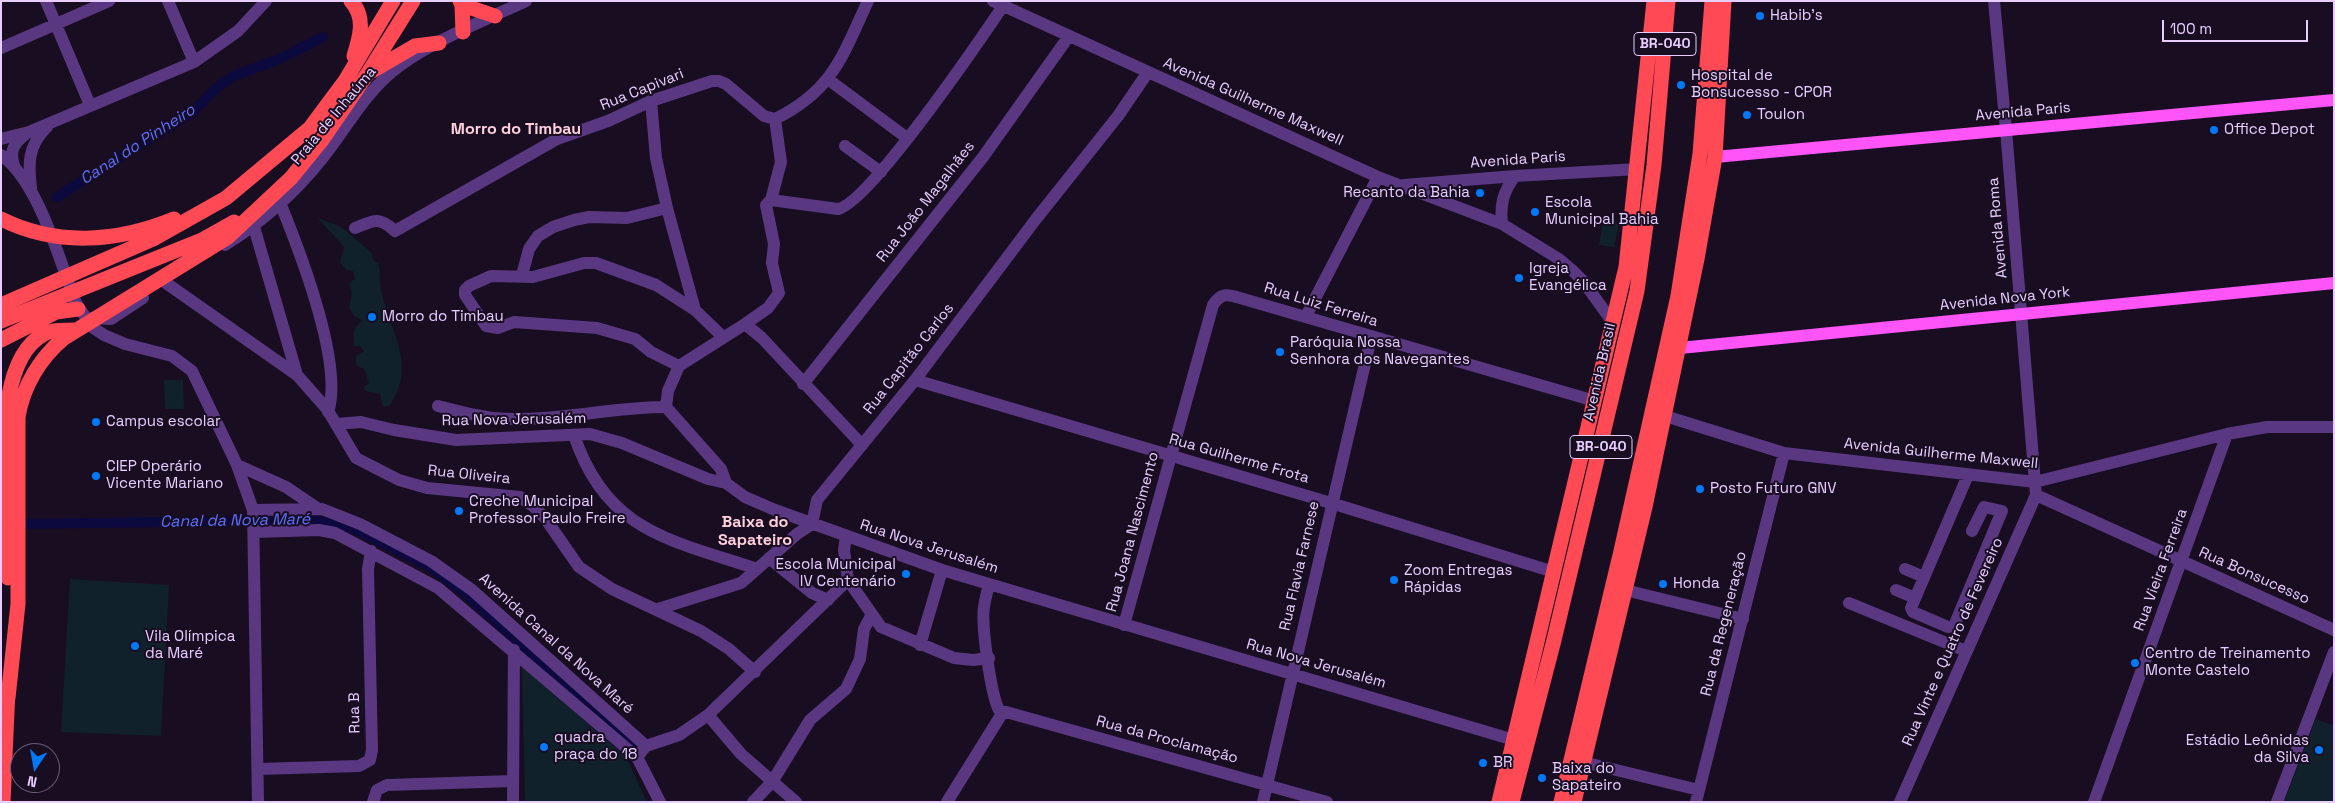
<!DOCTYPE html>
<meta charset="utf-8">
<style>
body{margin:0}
#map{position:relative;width:2335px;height:803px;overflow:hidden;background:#190d22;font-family:"Space Grotesk",sans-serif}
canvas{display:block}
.frame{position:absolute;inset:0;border:2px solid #e8ceff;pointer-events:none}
.north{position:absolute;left:10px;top:743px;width:50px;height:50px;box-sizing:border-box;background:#190d22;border:1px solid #6c5a7a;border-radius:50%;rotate:192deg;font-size:14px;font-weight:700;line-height:20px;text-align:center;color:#e8ceff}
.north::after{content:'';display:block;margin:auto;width:18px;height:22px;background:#0079f9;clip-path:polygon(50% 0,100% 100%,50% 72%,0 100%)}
.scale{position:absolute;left:2162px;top:20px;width:146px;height:22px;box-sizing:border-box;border:2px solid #e8ceff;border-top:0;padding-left:6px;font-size:15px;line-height:18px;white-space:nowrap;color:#e8ceff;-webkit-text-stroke:4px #190d22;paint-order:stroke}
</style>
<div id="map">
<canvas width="2335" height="803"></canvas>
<div class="frame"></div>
<div class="north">N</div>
<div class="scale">100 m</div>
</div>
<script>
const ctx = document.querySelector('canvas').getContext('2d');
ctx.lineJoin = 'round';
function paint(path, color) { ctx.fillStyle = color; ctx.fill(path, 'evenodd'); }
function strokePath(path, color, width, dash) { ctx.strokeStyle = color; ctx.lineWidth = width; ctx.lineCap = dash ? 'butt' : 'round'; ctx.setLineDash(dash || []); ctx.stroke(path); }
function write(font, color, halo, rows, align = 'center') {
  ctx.font = font + ' "Space Grotesk",sans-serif'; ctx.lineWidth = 4; ctx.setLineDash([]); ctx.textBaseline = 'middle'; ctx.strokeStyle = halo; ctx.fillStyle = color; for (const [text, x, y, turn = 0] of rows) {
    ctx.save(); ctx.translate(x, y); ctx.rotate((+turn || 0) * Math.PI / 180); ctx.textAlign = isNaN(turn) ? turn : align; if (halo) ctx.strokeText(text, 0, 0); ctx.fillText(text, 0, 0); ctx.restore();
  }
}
paint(new Path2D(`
 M317,217C325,222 333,223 339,226C349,232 361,245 372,253L373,260L378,263C381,273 379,284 382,294C391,335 417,364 390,405L383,407L380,394L366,391L364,387L369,383L364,369L356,365V356L364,351L360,346H354V330L362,320L354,316L349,307L352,293L349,283L355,279L353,271L346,270L340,262L344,247Z
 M1603,221L1619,224L1614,247L1599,245Z
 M164,380H183L184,409H165Z
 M70,579L169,585L161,736L61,732Z
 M522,666L626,757L647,802H525Z
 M2316,719L2334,726V802H2284Z`), '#10212c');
strokePath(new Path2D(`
 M57,197L193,112L214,90L233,76L280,59L323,37
 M13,524L316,520L355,529L428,566L464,592L632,745`), '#0c093f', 10);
strokePath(new Path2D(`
 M46,1L90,105
 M168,1L194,62
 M993,1L1378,177L1502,224L1559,259L1573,271L1583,281L1614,324
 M1,48L109,1
 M829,80L907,138
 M651,101L656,158L667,208L695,310L723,337
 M1,139L29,132L194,62L238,31L266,1
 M845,146L881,172
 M1,155C39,182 59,260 76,303L92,327L104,335L125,344L172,356L192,371L237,465L253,510L258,802
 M14,165C9,151 14,143 26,134
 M1404,185L1515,176L1638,169
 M31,188C28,164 28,145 47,127
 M771,200L838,209C869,203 980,40 1003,6
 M281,205C300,252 344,365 328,412
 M1502,224C1500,204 1503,192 1515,176
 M254,227L297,375
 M355,228C374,220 379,216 395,231L557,139L608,121L651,101L712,81H719L726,84L764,116L775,119C833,90 842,57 868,1
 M225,245C262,222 293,195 321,160C343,133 360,101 386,77C420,46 483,21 526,1
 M522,275L529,249L538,236L553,227L574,220L589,217L627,218L667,208
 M166,283L297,375L327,409L356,458L399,480L427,488L520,497L533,506L545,518L579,567L612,589L701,631L729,649L755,672
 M1306,316L1378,177
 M92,318L111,319L143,298
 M745,324L768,308L779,293L772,263L774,244L766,205L771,200L781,162L775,119
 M679,366L651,352L635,339L597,328L514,322L498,328L486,326L465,295V290L469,286L491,276L533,277L584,263H596L656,285L695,310
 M915,380L1331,503L1554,572
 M803,384L983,157L1069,36
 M438,406C457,411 475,416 494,418C552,423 609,407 666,407
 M666,407L668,391L679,366L745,324L762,338L862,445
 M666,407L721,469L726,483
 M1665,416L1784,453L2035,482L2227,434L2267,427H2334
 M336,424L361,422L394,430L456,440L590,434L622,443L708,479L726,483L745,497L775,510L942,570L1514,740
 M574,435C606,532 671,540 757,569
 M237,465L286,487L317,508
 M1968,475L1911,608L1913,612L1948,627L1954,626L2002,511L1984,507L1972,531
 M2036,495L2334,630
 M253,510L322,509L360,524L431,561L472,590L646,746L637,757
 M254,532L319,530L335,533L438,588L637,757L660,802
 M846,537L844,550L848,580L881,627L954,658L973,660L989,658
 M769,558L812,593L828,600
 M1905,569L1924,577
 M989,585C987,592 985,600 984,607C981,625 991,695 999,710L1327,802
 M1625,590L1743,619
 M1896,590L1915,598
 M1849,603L1966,651
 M658,609L741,583L797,534L812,524L817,500L915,380L1036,219L1118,116L1148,72
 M1124,625L1213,305C1221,293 1226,294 1240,298L1595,401
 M920,645L942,570
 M708,715L741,754L796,802
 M646,746L679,735L708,715L848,580
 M1583,762L1699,790
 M258,769L359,766L370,760L372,750L368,569L371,551
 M373,802L377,790L387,785L513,781
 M513,802L514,650
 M753,802L772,782L810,720L846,689L860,659L864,629L871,616
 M947,802L1003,712
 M1263,802L1371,338
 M1696,802L1784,453
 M1900,802L2036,495L2006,130L1994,1
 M2094,802L2227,434
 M2277,802L2334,652`), '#593881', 12);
strokePath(new Path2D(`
 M1715,157L2334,100
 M1680,348L2334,283`), '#ff55f8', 12);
strokePath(new Path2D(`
 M351,1C366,17 360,37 354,56
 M460,1L462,5L463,32
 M462,5L495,16
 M372,71L415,46L439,43
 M1,219C57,247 118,242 174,219
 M1,305L155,238L226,198L310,128L345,81L393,1
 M1,321L202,240L234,222
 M1,340L56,312L78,309
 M1,478L4,490L8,578
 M4,488C4,446 0,357 44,334C52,329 65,331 74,330
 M8,698L18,604V417C23,386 40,358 64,338L228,237L291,178L322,140L368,73L413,1
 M3,802L8,689
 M1499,802L1626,267L1654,1
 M1512,802L1554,640L1637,291L1654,165L1668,1
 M1561,802L1621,551L1678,296L1700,154L1712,1
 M1574,802L1645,507L1697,259L1715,157L1724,1`), '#ff4955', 15);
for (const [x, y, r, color] of [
 [1760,16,5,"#0079f9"],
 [1681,85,5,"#0079f9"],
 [1747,115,5,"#0079f9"],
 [2214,130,5,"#0079f9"],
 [1480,193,5,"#0079f9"],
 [1535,212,5,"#0079f9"],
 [1519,278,5,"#0079f9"],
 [372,317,5,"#0079f9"],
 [1280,352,5,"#0079f9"],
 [96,422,5,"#0079f9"],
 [96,476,5,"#0079f9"],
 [1700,489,5,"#0079f9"],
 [459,511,5,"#0079f9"],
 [906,574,5,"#0079f9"],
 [1394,580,5,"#0079f9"],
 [1663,584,5,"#0079f9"],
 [135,646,5,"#0079f9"],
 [2135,663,5,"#0079f9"],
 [544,747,5,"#0079f9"],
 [2319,750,5,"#0079f9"],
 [1483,763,5,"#0079f9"],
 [1542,778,5,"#0079f9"]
]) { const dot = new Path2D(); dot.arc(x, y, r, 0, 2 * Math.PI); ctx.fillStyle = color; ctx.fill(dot); strokePath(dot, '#190d22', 2); }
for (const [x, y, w] of [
 [1665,44,62],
 [1601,447,62]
]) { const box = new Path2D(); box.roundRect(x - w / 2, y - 11.5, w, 23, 4); ctx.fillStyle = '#190d22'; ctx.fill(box); strokePath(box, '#e8ceff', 1); }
write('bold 14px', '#e8ceff', null, [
 ["BR-040",1665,44],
 ["BR-040",1601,447]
]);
write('15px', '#e8ceff', '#190d22', [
 ["Habib's",1770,16],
 ["Hospital de",1691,76],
 ["Bonsucesso - CPOR",1691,93],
 ["Toulon",1757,115],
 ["Office Depot",2224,130],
 ["Recanto da Bahia",1470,193,"right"],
 ["Escola",1545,203],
 ["Municipal Bahia",1545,220],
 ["Igreja",1529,269],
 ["Evangélica",1529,286],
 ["Morro do Timbau",382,317],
 ["Paróquia Nossa",1290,343],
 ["Senhora dos Navegantes",1290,360],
 ["Campus escolar",106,422],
 ["CIEP Operário",106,467],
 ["Vicente Mariano",106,484],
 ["Posto Futuro GNV",1710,489],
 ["Creche Municipal",469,502],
 ["Professor Paulo Freire",469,519],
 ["Escola Municipal",896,565,"right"],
 ["IV Centenário",896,582,"right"],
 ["Zoom Entregas",1404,571],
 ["Rápidas",1404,588],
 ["Honda",1673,584],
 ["Vila Olímpica",145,637],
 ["da Maré",145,654],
 ["Centro de Treinamento",2145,654],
 ["Monte Castelo",2145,671],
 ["quadra",554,738],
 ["praça do 18",554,755],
 ["Estádio Leônidas",2309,741,"right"],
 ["da Silva",2309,758,"right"],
 ["BR",1493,763],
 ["Baixa do",1552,769],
 ["Sapateiro",1552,786]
], 'left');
write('15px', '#e8ceff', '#190d22', [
 ["Rua Capivari",642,90,-22],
 ["Avenida Guilherme Maxwell",1253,102,24],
 ["Avenida Paris",2023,112,-5],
 ["Praia de Inhaúma",334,116,-50],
 ["Avenida Paris",1518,160,-4],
 ["Rua João Magalhães",926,202,-52],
 ["Avenida Roma",1998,228,-95],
 ["Avenida Nova York",2005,299,-6],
 ["Rua Luiz Ferreira",1321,305,17],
 ["Rua Capitão Carlos",909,359,-52],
 ["Avenida Brasil",1600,372,-77],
 ["Rua Nova Jerusalém",514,420,-1],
 ["Avenida Guilherme Maxwell",1941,454,6],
 ["Rua Guilherme Frota",1239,459,16],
 ["Rua Oliveira",469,475,6],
 ["Rua Joana Nascimento",1133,532,-75],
 ["Rua Nova Jerusalém",929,547,18],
 ["Rua Flavia Farnese",1300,566,-77],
 ["Rua Vieira Ferreira",2161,570,-70],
 ["Rua Bonsucesso",2254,576,24],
 ["Rua da Regeneração",1724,624,-76],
 ["Rua Vinte e Quatro de Fevereiro",1953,642,-66],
 ["Avenida Canal da Nova Maré",556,644,42],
 ["Rua Nova Jerusalém",1316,664,16],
 ["Rua B",355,713,-91],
 ["Rua da Proclamação",1167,740,15]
]);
write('bold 16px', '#ffd0db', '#190d22', [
 ["Morro do Timbau",516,130],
 ["Baixa do",755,523],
 ["Sapateiro",755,541]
]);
write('italic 16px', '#5c70ff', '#190d22', [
 ["Canal do Pinheiro",138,145,-33],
 ["Canal da Nova Maré",235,521,-1]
]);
</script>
